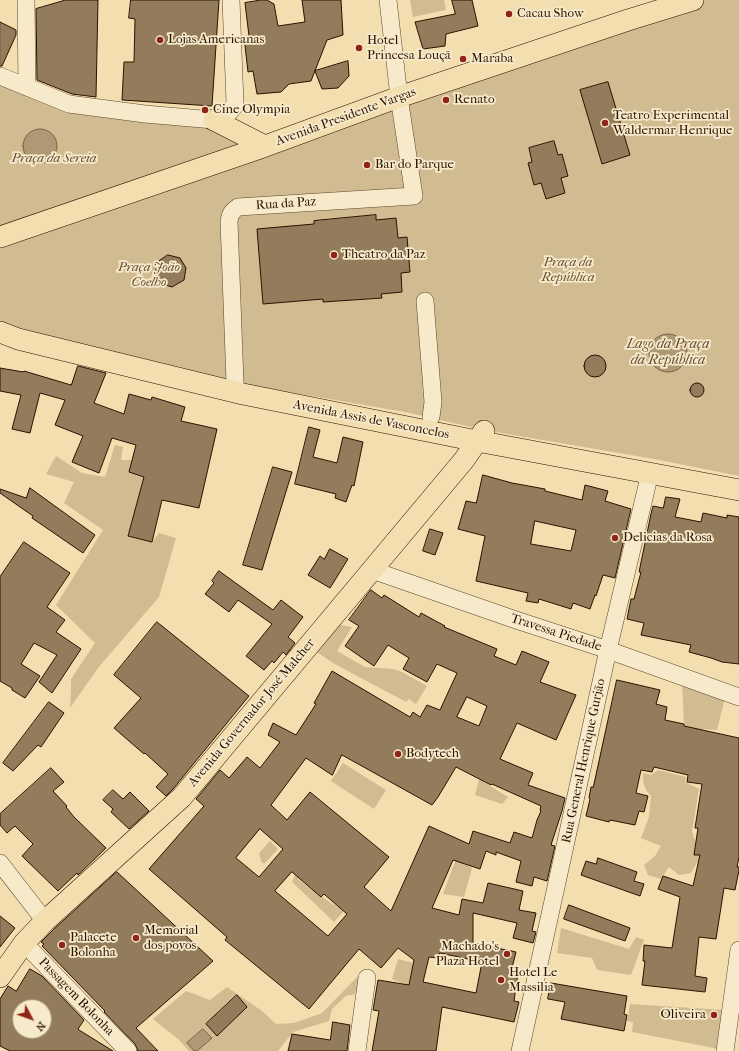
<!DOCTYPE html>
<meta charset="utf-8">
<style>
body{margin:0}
#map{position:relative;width:739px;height:1051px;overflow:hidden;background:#f3deaf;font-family:"IM FELL French Canon",serif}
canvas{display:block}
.north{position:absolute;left:12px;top:999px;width:40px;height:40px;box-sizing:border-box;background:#f7eacb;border:1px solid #a5937a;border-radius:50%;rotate:131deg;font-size:11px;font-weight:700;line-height:16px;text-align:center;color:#2b1100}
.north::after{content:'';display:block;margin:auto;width:14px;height:18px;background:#8f2418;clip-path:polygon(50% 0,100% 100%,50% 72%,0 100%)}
</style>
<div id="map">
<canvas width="739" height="1051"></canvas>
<div class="north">N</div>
</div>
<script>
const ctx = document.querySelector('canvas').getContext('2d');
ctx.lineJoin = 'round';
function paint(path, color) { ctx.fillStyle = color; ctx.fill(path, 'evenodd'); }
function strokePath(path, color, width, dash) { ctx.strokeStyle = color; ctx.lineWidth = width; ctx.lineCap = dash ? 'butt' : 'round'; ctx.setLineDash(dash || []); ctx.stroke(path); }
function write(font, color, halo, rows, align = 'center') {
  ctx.font = font + ' "IM FELL French Canon",serif'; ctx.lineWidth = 3.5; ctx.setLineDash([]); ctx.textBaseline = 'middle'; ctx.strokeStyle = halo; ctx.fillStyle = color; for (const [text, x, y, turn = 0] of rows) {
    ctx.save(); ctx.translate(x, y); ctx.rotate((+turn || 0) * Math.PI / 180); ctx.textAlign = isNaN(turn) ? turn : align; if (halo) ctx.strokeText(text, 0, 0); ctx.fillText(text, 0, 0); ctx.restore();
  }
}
paint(new Path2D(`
 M410,0H444L446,10L413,17Z
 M693,0H739V476L654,459L484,430L405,412L259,387L0,332V82L215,126L248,146Z
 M115,445L123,447L121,460H132L129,472L145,477L128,536L152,542L159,533L176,538L159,597L98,668L70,708L71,692V679L95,643L56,605L103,530L64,503L74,482L46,474L56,456L82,473L105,477Z
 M334,624L352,627L337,651L365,667L393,669L402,672L427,686L416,704L409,699L406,702L333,663L311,648Z
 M682,681L725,698L717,730L704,729L700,730L686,728L684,724Z
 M343,763L386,790L374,809L331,781Z
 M658,770L686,777L685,782L699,789L692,832L701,856L691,873L679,875L669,867L661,879L648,875L644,865L655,856L661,846L641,838L649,817L651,796C644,789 643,783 643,773L651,775Z
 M479,779L508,797L502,804L475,795Z
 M270,841L278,849L264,864L261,861L259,853Z
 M456,859L472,868L464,897L443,894Z
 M298,868L303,870L298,879L316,893L344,911L334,922L292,882Z
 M561,928L629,949L636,937L644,940L631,975L597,970L592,958L557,953Z
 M398,959L413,963L409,986L392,979Z
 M362,972L355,994L346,996L332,1009L329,1021L293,1032L278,1051H189L178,1039L153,1019L186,991L210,1000L227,987L262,1011L276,1024L294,1023L322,1013Z
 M630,1004L724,1010L719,1049L632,1032L633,1022L627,1021Z`), '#d1bb91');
const water = new Path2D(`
 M23 146a17 17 0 1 1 34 0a17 17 0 1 1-34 0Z
 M649 353a19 19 0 1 1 38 0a19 19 0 1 1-38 0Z
 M203,1029L212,1038L197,1051H194L187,1043Z`);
paint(water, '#af9874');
strokePath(water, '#7a6246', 1);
const building = new Path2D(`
 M66,0H98L96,97L72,94L37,80L36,9Z
 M131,0H219L212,106L122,100L124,62H134L135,19L129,18Z
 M261,0H267L274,4L278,26L305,22L302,0H341L343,35L327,40L311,81L289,84L281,92L257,94L253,71L248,72L244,37L249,36L245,3Z
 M452,0H472L478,26L446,34L445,46L423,49L415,22L455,14Z
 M0,22L16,30V35L2,66H0Z
 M348,61L349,76L338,88L322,89L315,71Z
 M608,82L630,155L602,164L580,90Z
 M554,141L558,155L562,154L568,176L561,178L565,193L546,199L541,183L534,185L528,163L532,162L529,148Z
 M376,215V220L396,218L398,238L407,237L410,272L401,273L402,292L381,294L382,298L323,302V299L263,304L257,229L314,224V221Z
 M168,255L180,258L186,268L184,280L172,287L160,283L155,272L159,261Z
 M584 366a11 11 0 1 1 22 0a11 11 0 1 1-22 0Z
 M78,366L106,373L94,403L124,414L129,394L151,400L152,397L185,407L181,421L217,429L199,508L162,500L152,542L128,536L144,477L129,472L136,445L112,438L99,473L72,462L83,436L55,425L65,400L40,393L30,433L12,429L21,395L0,391V368L23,372L24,371L71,385Z
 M690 390a7 7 0 1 1 14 0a7 7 0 1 1-14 0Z
 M309,427L320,430L313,457L337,463L343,437L363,442L354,486L352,485L346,502L335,498L336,494L295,484Z
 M273,467L292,472L262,570L243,565Z
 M483,475L512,483L545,489V491L582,500L585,485L608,491L605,501L631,509L615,578L603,575L596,596L595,595L590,609L573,603L571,609L539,599L538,603L526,601L528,593L476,581L485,536L458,529L466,501L476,503ZM535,521L576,530L571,551L531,544Z
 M30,488L95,535L83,553L32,518L33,516L0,493V489L26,498Z
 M666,497L680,499L675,517L701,522L703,513L727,518V515L739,517V664L722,662L711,658L689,652L691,645L641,635L644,623L627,619L631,599H634L641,572H639L651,514L653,506L663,508Z
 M430,529L443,533L435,555L423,551Z
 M24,542L70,573L47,607L65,620L56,632L81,649L52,693L39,682L57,655L34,643L21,664L40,676L25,698L12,690V688L0,681V577Z
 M330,549L348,559L330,588L308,575L320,556L324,559Z
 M219,571L273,610L281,600L303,617L288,637L295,643L286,655L283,652L274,663L272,661L264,670L246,656L272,624L238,600L229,612L205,594L214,583L212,581Z
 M371,590L382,598L384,595L419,617L421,613L445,626L444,627L497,649L494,656L516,665L522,651L549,662L540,682L576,695L556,740L517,723L500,759L533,773L528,785L565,798L562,811L551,845L555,846L547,881L534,877L532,886L516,882L521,861L496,852V855L486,851L480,869L453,860L432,908L459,915L462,899L483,903L488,883L523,891L519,910L536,913L532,931L536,932L533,943L513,938L517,923L473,913V943L516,952L511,972L518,973L514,1001L519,1002L514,1022L442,1007L436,1051H372L379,1011L373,1010L378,980L409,985L414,960L398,948L381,968L359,949L309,1009L225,940L227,937L149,869L204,806L196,799L220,770L229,778L247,757L260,768L280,742L268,735L273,723L296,735L316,704L314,703L332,671L410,717L413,712L420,717L427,705L440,710L457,673L437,664L427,682L403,669L409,658L388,645L374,666L345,646L359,626L349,620ZM467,697L487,706L479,726L457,717ZM342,755L432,805L438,797L456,767L491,785L492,784L541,806L540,810L541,811L537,820L532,838L514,832L510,843L473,831L469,844L429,826L391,911L364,887L389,857L310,792L287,820L271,805L306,758L332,775ZM260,829L283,849L259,877L236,858ZM292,872L321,897L324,894L347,914L328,936L275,891ZM440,953L482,962L476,993L423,982L429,957L439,958Z
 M157,622L249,696L173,789L166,796L156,787L168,774L145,753L144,754L114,728L141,698L114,675Z
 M617,680L660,690L656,704L667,707L665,720L684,724V726L739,738V857L737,867H739V870L735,890L724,888L716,939L699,937L695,976L707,978L705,992L642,985L645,961H643L644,945L672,948L680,897L658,889L663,876L693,886L700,855H694L698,828H695L702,784L687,782L688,775L654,767L652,772L641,770L636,793L648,796L644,812L639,811L635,825L610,820L609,822L586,816L590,799L589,798L591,787H593Z
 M49,702L64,713L41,747L38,745L13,771L3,763Z
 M51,768L64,782L53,791L67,806L66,807L74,817L106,848L78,875L77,873L58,891L22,856L33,844L15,826L7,833L0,825V814Z
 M113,790L123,799L130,792L149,811L129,829L111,812L113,809L103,800Z
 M598,858L637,872L634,881L644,884L640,896L581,875L586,861L596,864Z
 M117,872L213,961L136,1028L158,1051H138L135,1044L104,1012L105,1011L42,946L44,944L41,942L53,930Z
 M569,905L630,928L625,941L564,919Z
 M0,916L15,928L0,947Z
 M30,969L42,976L84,1020L78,1029L79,1030L113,1051H10L0,1046V999L8,986L16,991ZM20,1007H44V1031H20Z
 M551,983L627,996L624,1014L627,1015L624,1031L561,1019L565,1002L548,999Z
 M237,995L247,1007L217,1036L206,1024Z
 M333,1022L350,1025L347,1051H288L292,1034L330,1040Z`);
paint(building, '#937c5b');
strokePath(building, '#2b1100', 1);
const minor = new Path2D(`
 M26,0L27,87
 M0,76L69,104L145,114L214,120L225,117L233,108L235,103L231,0
 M425,301L433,402L431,417
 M235,383L229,221C230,214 232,211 238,207L414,196L399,97L388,0
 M372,570L516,620L608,650L739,697
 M0,863L45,921
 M24,943L128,1051
 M357,1051L367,978
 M520,1051L608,650L650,473
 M725,1051L739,950`);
const major = new Path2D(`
 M214,120L265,146
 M0,237L260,148L399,97L628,20L693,0
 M0,332L18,339L243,394L477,441L739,490
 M0,977L24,943L45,921L182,797L464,460L484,431`);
strokePath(minor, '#5d442c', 18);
strokePath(major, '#2b1100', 22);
strokePath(minor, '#f7eacb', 17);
strokePath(major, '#f3deaf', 21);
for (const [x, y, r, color] of [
 [509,14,4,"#8f2418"],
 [160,40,4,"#8f2418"],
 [359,48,4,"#8f2418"],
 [463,59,4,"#8f2418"],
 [446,100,4,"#8f2418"],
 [205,110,4,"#8f2418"],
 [605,123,4,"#8f2418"],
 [367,165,4,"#8f2418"],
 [334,255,4,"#8f2418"],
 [615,538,4,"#8f2418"],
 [398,754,4,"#8f2418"],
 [136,938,4,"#8f2418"],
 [62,945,4,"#8f2418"],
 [507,954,4,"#8f2418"],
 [501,980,4,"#8f2418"],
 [714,1015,4,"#8f2418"]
]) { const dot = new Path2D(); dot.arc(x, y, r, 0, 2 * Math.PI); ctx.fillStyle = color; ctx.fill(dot); strokePath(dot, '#f7eacb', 1.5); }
write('13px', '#2b1100', '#f7eacb', [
 ["Cacau Show",517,14],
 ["Lojas Americanas",168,40],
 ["Hotel",367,41],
 ["Princesa Louçã",367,56],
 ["Maraba",471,59],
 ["Renato",454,100],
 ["Cine Olympia",213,110],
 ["Teatro Experimental",613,116],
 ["Waldermar Henrique",613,131],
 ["Bar do Parque",375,165],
 ["Theatro da Paz",342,255],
 ["Delicias da Rosa",623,538],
 ["Bodytech",406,754],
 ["Memorial",144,931],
 ["dos povos",144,946],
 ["Palacete",70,938],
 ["Bolonha",70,953],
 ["Machado's",499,947,"right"],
 ["Plaza Hotel",499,962,"right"],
 ["Hotel Le",509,973],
 ["Massilia",509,988],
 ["Oliveira",706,1015,"right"]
], 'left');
write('13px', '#2b1100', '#f7eacb', [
 ["Avenida Presidente Vargas",346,117,-20],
 ["Rua da Paz",286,204,-4],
 ["Avenida Assis de Vasconcelos",371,420,11],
 ["Travessa Piedade",556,633,18],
 ["Avenida Governador José Malcher",252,713,-50],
 ["Rua General Henrique Gurjão",584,761,-78],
 ["Passagem Bolonha",76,997,46]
]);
write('italic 13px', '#654c33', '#f7eacb', [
 ["Praça da Sereia",54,159],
 ["Praça da",568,263],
 ["República",568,278],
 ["Praça João",149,268],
 ["Coelho",149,283]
]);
write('italic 14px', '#664e34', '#f7eacb', [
 ["Lago da Praça",668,345],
 ["da República",668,361]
]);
</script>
